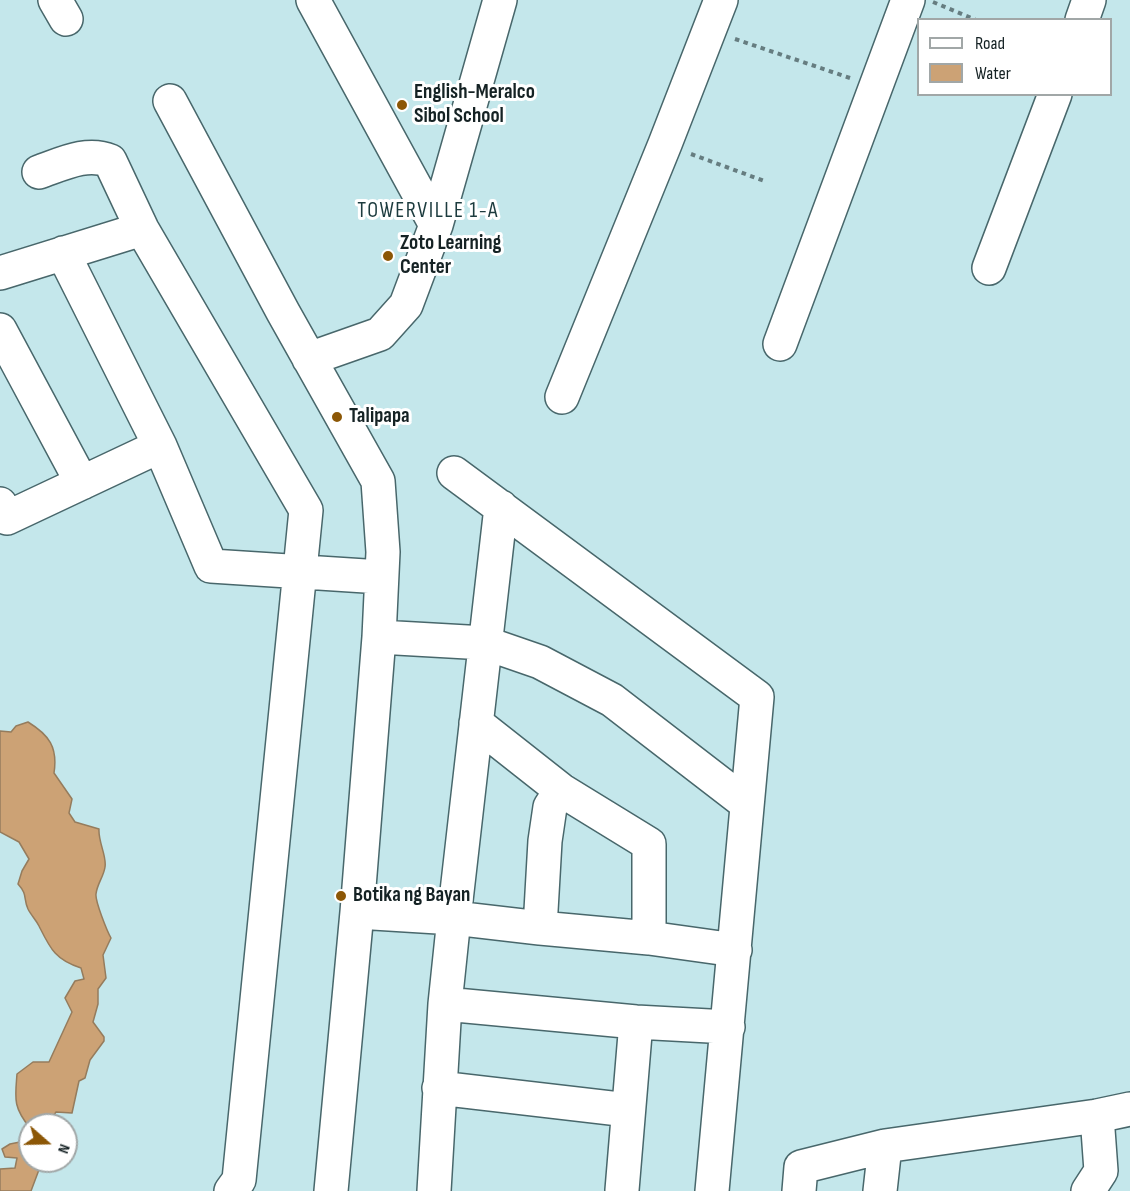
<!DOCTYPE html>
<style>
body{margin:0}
#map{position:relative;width:1130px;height:1191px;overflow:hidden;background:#c4e7eb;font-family:"Sofia Sans Condensed",sans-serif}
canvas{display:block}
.legend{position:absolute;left:917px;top:18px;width:195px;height:78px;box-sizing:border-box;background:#fff;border:2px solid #a1a7a7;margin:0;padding:8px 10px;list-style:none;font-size:18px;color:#152224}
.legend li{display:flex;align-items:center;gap:12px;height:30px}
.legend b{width:30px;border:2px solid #a1a7a7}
.north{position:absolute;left:18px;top:1113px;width:60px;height:60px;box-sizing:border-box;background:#fff;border:2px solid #a1a7a7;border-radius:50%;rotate:110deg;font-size:16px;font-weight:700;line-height:24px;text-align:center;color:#152224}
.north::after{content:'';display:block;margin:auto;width:21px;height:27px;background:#8c5706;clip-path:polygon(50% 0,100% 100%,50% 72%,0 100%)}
</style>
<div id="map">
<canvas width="1130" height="1191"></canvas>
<ul class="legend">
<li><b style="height:8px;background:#fff"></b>Road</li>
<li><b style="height:16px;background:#cca275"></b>Water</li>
</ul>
<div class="north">N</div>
</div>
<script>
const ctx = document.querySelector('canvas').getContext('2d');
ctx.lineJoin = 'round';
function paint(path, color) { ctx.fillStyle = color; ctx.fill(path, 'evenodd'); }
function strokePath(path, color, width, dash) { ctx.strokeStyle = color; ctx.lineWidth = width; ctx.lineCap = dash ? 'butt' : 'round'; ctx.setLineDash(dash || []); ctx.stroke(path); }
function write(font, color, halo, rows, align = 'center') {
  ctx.font = font + ' "Sofia Sans Condensed",sans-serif'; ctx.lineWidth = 6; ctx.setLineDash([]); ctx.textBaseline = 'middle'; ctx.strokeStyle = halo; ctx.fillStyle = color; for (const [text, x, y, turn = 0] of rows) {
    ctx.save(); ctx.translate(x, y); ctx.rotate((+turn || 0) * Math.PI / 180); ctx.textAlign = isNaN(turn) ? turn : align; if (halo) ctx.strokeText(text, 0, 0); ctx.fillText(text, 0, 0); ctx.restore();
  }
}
const water = new Path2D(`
 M28,722C49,735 58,747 54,773L72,799L69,813L75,822L99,829C98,842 107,856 105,867C104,876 97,884 96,894C95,901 107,931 111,938L103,955L106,978L98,989V1004L93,1022L104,1037V1041L90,1060L85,1078L79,1081L72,1113L56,1112L52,1118V1125H30V1161H45L40,1167L31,1191H0V1169L15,1168L17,1158L5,1157L2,1149L10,1144L25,1141L30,1128C13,1107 15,1099 17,1074L33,1062H49L72,1012L65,998L75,981L84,979L81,968C55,960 50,948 39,926C36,920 31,915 28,909C23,898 28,895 18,884L22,871L29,859L19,842L0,832V731L11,732L16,726Z`);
paint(water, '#cca275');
strokePath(water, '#957c5d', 1.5);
const minor = new Path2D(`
 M55,0L66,19
 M313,0L436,225
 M1082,20L1089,0
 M170,101L283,312L378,481L383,552L379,637L357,912L331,1191
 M39,172C62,164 87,151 110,161L142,229L306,510L239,1180L231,1191
 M63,253L160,446L211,566L381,577
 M989,268L1055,94
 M0,273L142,229
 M0,330L82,483
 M780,344L908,0
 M309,359L380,334L406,305L436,225L500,0
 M562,397L665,144L721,0
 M454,473L757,697L712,1191
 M0,504L7,518L160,446
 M379,637L485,643L540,662L612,700L747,804
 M476,723L561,790L649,844V938
 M357,912L454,918L540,928L649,938L735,950
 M540,928L545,841L550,807L561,790
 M445,1004L636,1022L728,1027
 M439,1088L628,1110
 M622,1190L636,1022
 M434,1191L445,1004L454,918L501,507
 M799,1191L801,1167L885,1146L1097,1116L1130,1109
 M880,1191L885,1146
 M1088,1191L1101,1171L1097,1116`);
strokePath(minor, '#48676b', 36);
strokePath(new Path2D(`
 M933,2L976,20
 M735,39L850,78
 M691,154L767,182`), '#667d80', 4, [4.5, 4.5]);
strokePath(minor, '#fff', 33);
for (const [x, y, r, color] of [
 [402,105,6,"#8c5706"],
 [388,256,6,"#8c5706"],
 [337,417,6,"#8c5706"],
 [341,896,6,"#8c5706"]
]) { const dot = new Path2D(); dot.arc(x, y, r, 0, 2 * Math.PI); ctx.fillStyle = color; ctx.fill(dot); strokePath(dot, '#fff', 2); }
write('bold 21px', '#152224', '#fff', [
 ["English-Meralco",414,93],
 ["Sibol School",414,117],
 ["Zoto Learning",400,244],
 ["Center",400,268],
 ["Talipapa",349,417],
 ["Botika ng Bayan",353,896]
], 'left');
ctx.letterSpacing = '1.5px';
write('22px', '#1c3b3e', '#fff', [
 ["TOWERVILLE 1-A",428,211]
]);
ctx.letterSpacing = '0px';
</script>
